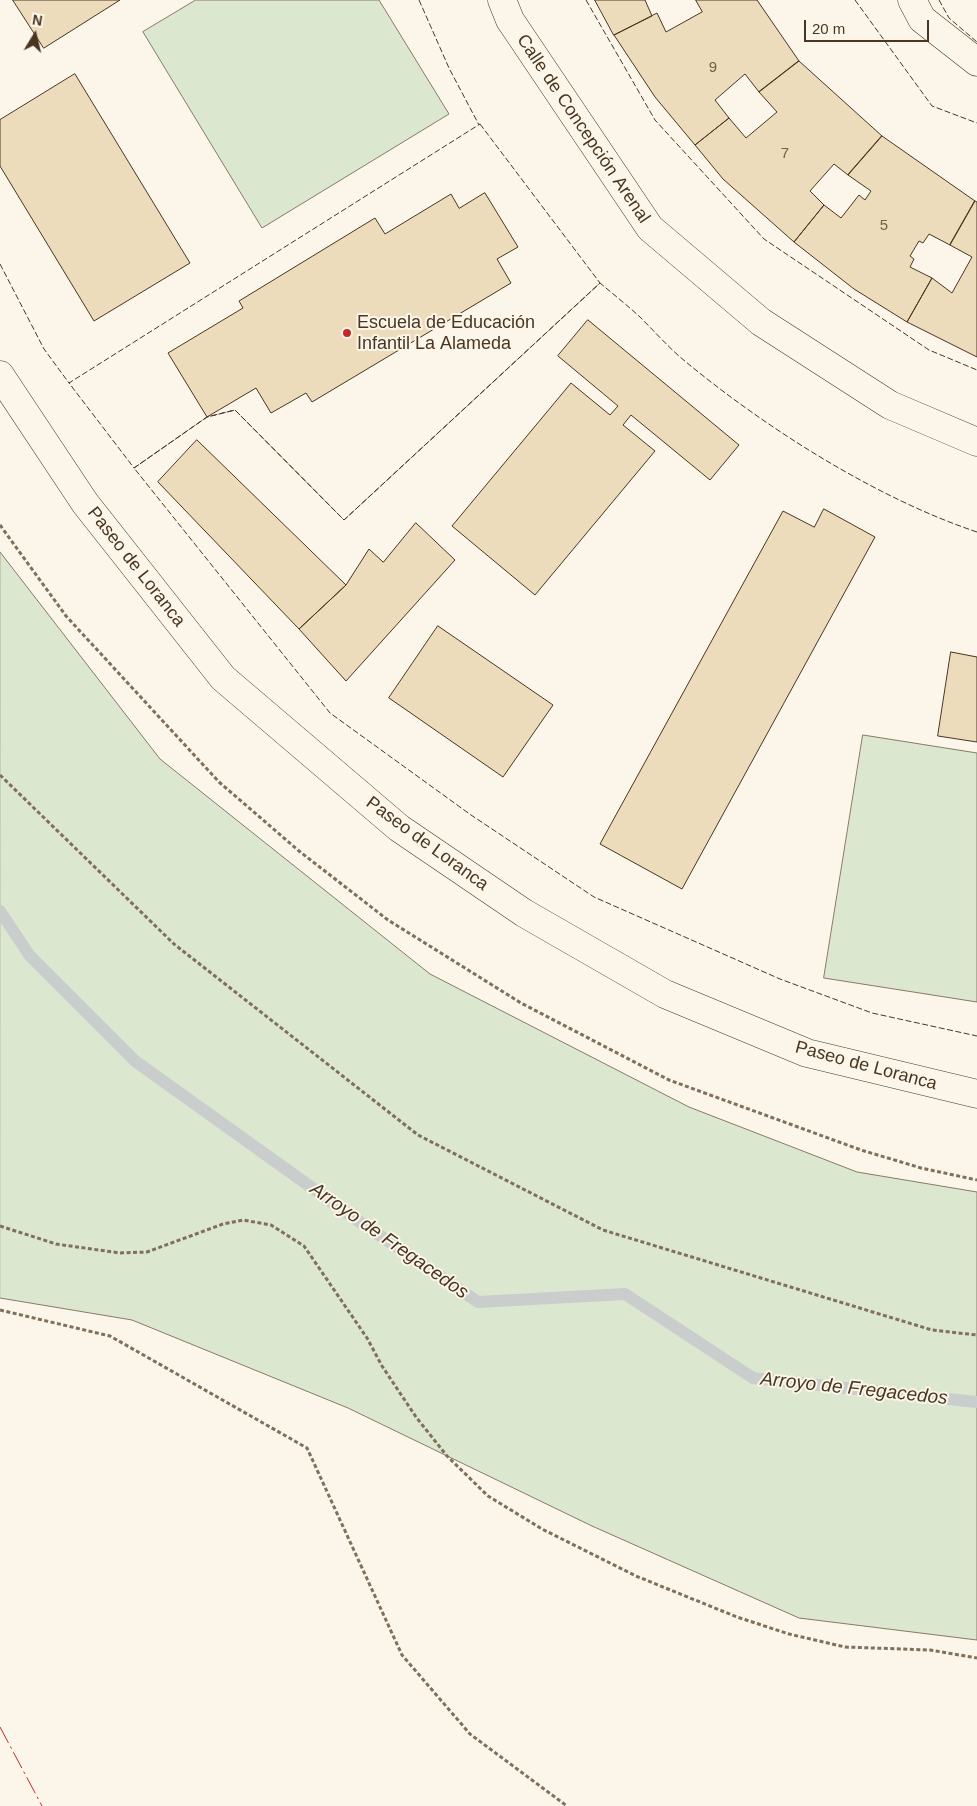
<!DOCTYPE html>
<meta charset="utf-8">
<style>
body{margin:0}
#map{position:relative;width:977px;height:1806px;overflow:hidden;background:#fbf6e9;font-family:Arial,sans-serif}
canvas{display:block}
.north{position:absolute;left:10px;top:10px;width:50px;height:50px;-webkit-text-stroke:4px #fbf6e9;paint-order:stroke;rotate:9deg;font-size:14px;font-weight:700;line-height:20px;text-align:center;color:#4a3520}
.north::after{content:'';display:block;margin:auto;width:18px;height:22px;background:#4a3520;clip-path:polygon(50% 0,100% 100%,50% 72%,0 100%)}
.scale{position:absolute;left:804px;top:20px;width:125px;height:22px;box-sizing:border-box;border:2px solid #4a3520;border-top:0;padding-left:6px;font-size:15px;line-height:18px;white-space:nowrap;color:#4a3520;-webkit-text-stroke:4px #fbf6e9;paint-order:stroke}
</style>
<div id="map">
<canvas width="977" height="1806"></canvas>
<div class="north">N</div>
<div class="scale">20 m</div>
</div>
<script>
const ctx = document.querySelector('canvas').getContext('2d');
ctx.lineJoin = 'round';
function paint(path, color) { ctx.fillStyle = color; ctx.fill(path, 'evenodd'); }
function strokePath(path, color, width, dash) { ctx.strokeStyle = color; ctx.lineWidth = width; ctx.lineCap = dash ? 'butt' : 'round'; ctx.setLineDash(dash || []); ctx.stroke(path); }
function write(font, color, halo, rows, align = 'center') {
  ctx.font = font + ' Arial,sans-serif'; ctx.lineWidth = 4; ctx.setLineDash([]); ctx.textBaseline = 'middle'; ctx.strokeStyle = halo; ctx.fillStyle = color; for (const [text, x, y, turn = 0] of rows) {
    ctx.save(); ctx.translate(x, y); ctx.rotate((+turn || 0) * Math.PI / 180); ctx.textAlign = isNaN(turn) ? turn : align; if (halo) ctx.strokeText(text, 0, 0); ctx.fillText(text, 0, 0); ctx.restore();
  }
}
const green = new Path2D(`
 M196,0H379L449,114L262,228L143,32Z
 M0,552L160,759L430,974L689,1107L857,1172L977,1192V1640L799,1618L592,1526L348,1408L132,1320L0,1298Z
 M863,735L977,753V1002L824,978Z`);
paint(green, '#dce7d0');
strokePath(green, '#887966', 1);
strokePath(new Path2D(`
 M0,911L30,956L135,1061L357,1220L478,1302L625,1294L753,1378L977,1402`), '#c9cecd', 12);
const building = new Path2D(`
 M13,0H120L44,48Z
 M595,0H645L652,16L614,35Z
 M696,0H757L799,61L759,92L745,74L715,100L729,118L695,145L655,97L614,35L657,13L666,32L702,12Z
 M799,61L882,136L848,175L834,164L810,191L824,205L794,242L723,179L695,145L729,118L746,138L777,112L759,92Z
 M75,74L190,263L94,321L0,166V120Z
 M882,136L975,201L950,245L929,234L923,243L919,241L910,256L914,259L910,267L932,278L907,322L854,289L794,242L824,205L841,218L859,195L865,200L871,191L848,175Z
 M485,193L518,247L497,259L511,283L312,402L306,393L271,413L256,388L207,417L168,353L243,308L239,301L375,218L385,234L451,194L459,208Z
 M975,201L977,202V357L907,322L932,278L952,293L972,257L950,245Z
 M588,320L739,445L710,480L631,415L623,425L655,451L535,595L452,526L571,383L610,415L618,406L558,356Z
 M197,440L346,585L299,629L158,482Z
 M824,509L875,537L682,889L600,844L783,511L814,527Z
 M416,523L455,560L346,681L299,629L346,585L369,549L383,562Z
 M438,626L553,705L503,777L389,698Z
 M951,652L977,657V742L938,736Z`);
paint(building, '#ecdcbc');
strokePath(building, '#4a3520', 1);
const minor = new Path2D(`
 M502,0L510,20L650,228L761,322L890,405L977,442
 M912,0L922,19L977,62`);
const tertiary = new Path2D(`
 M0,375L85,503L223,678L399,828L524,913L665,994L807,1053L977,1094`);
strokePath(minor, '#4a3520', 29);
strokePath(tertiary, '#4a3520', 29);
strokePath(new Path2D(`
 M0,525L66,616L219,782L299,851L388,920L521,1003L669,1080L861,1150L921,1168L977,1180
 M0,775L174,944L418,1135L603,1230L932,1330L977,1335
 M0,1226L56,1244L120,1253L147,1252L223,1224L243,1220L271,1225L304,1246L367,1338L382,1366L416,1417L447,1456L488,1496L542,1529L636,1576L737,1617L789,1634L845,1647L930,1650L977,1658
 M0,1310L110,1336L307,1448L402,1655L470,1734L567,1806`), '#7f6f5c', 3, [4, 2.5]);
strokePath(minor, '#fbf6e9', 28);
strokePath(tertiary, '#fbf6e9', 28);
strokePath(new Path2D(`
 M419,0L449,68L479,125
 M586,0L655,120L764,239L929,350L977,370
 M855,0L932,106L977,123
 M939,0L949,18L977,42
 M480,124L600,283L344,520L235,410L207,417L134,468L69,383Z
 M0,264L44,349L69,383L70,382
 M977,532C878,499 767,429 686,362C670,349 655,332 640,317C627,305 613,294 600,283L344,520L235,410L207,417L134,468L330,713L471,815L594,897L780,979L872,1013L977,1036`), '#4a3520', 1, [6, 2.5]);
strokePath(new Path2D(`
 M0,1727L42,1806`), '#c62828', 1, [18, 4, 2.5, 4]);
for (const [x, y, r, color] of [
 [347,333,5,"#c62828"]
]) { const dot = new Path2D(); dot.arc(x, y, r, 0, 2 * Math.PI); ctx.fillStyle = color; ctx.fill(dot); strokePath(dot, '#fbf6e9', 2); }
write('15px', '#725f47', null, [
 ["9",713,68],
 ["7",785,154],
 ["5",884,226]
]);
write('18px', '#4a3520', '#fbf6e9', [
 ["Calle de Concepción Arenal",583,129,56],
 ["Paseo de Loranca",136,567,52],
 ["Paseo de Loranca",427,844,36],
 ["Paseo de Loranca",866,1066,15]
]);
write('18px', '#4a3520', '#fbf6e9', [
 ["Escuela de Educación",357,323],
 ["Infantil La Alameda",357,344]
], 'left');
write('italic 19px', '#4a3520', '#fbf6e9', [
 ["Arroyo de Fregacedos",389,1241,35],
 ["Arroyo de Fregacedos",854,1389,6]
]);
</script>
